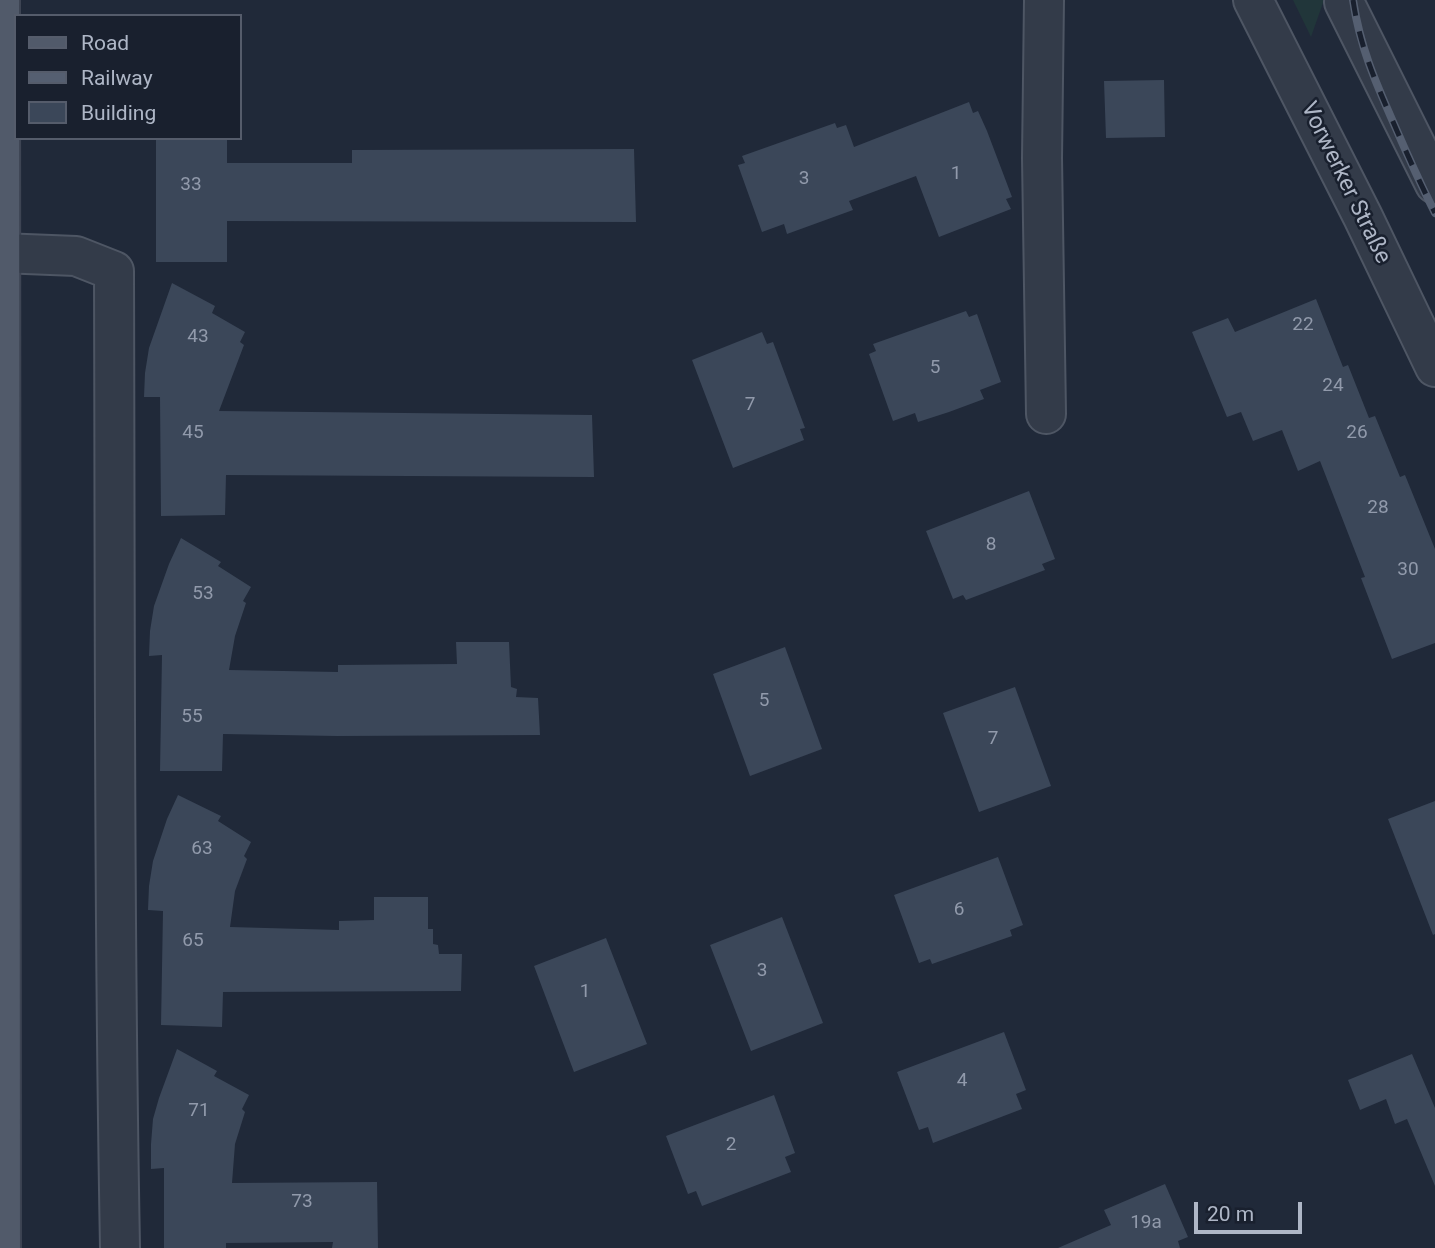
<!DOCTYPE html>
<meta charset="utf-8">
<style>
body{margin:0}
#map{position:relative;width:1435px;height:1248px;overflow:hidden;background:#202939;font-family:Roboto,sans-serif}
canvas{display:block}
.legend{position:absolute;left:14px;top:14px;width:228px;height:126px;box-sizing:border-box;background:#19202e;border:2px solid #555c6b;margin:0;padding:9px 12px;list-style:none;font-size:21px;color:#aeb6c6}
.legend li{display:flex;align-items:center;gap:14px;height:35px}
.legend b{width:35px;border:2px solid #555c6b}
.scale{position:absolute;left:1194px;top:1202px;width:108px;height:32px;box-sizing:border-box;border:4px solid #aeb6c6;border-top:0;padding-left:9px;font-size:21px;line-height:24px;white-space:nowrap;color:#aeb6c6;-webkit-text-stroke:5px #19202e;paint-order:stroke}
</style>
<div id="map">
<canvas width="1435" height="1248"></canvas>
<ul class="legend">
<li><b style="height:9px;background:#515a6a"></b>Road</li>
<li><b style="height:9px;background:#555f71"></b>Railway</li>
<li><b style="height:19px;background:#3b4759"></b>Building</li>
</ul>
<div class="scale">20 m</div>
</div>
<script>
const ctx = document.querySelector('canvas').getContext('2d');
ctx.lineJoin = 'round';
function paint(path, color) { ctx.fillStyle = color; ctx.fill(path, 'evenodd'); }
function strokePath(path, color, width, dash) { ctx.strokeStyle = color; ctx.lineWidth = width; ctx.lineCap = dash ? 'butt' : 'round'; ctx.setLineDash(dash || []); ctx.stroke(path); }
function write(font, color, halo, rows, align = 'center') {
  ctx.font = font + ' Roboto,sans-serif'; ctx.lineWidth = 5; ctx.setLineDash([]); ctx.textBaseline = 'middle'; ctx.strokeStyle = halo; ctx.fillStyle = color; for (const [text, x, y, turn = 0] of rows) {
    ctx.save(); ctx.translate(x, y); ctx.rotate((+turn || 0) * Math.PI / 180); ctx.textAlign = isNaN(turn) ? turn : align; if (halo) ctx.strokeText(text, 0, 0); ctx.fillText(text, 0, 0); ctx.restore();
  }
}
paint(new Path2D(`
 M1293,0H1324L1311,37Z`), '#21363a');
paint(new Path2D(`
 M1164,80L1165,137L1106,138L1104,81Z
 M969,102L973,113L978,111L987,131L1012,197L1006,199L1011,209L939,237L916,176L849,201L853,210L787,234L784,224L762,232L738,165L745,163L742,156L835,123L837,128L846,125L854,147Z
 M227,138V163H352V150L634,149L636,222L227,221V262H156V139Z
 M172,283L215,306L212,313L245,332L240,342L244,345L219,411L592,415L594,477L226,475L225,515L161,516L160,397H144L145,373L149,348Z
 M1316,299L1343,367L1348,365L1369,418L1375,416L1400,477L1405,475L1435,549V643L1392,659L1361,578L1365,577L1320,461L1298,471L1282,430L1253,441L1241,412L1227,417L1192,332L1228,318L1235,332Z
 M966,311L969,317L977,314L1001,382L980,390L984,399L949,412L918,422L915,413L893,421L869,354L876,351L873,344Z
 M762,332L767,344L773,342L805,428L800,429L804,440L733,468L692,360Z
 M1029,491L1055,559L1042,564L1045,570L966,600L963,595L953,599L926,531Z
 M181,538L221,562L218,566L251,587L243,601L246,603L235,636L229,670L338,672V665L457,664L456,642H509L511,687L517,689L516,697L538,698L540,735L337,736L223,734L222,771H160L162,655L149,656L150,631L154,606L169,564Z
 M785,647L822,749L750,776L713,674Z
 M1015,687L1051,786L979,812L943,713Z
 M178,795L221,816L218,821L251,842L244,856L247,859L235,891L230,927L339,930V921L374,920V897H428V929H433V944L438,945L439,954H462L461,991L223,992L222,1027L161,1025L163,911L148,910L149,886L153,861L167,819Z
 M1435,801V934L1433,935L1388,819Z
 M998,857L1023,925L1010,930L1012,936L932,964L930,959L919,963L894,895Z
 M782,917L823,1023L751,1051L710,945Z
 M606,938L647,1044L574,1072L534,966Z
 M1004,1032L1026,1090L1016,1094L1022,1109L933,1143L928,1127L919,1130L897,1072Z
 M177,1049L217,1071L214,1076L249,1095L242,1109L245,1112L235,1144L232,1183L377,1182L378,1248H332L333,1242L226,1243V1248H164V1168L151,1169V1144L153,1119L159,1098Z
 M1412,1054L1435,1108V1186L1407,1119L1395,1124L1386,1099L1360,1110L1348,1080Z
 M774,1095L795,1153L785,1157L791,1172L702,1206L696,1191L688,1194L666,1136Z
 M1165,1184L1188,1237L1178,1241L1180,1248H1058L1111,1225L1104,1210Z`), '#3b4759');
const minor = new Path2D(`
 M1044,0L1042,158L1046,414
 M1253,0L1363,217L1435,367
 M1344,2L1435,184
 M1,253L76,256L114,271C115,596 114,922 120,1248`);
const major = new Path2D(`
 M0,0L1,1248`);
strokePath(minor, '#4e5664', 42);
strokePath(major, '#3d4453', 42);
strokePath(minor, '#333b49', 38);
strokePath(major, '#515a6a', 38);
const rail = new Path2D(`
 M1353,0C1360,47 1375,81 1394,124C1407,154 1420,183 1435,213`);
strokePath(rail, '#555f71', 8);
strokePath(rail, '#19202e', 5, [16]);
write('19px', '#919aab', null, [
 ["1",956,174],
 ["3",804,179],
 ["33",191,185],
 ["22",1303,325],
 ["43",198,337],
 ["5",935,368],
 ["24",1333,386],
 ["7",750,405],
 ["45",193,433],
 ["26",1357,433],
 ["28",1378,508],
 ["8",991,545],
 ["30",1408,570],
 ["53",203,594],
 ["5",764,701],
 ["55",192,717],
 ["7",993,739],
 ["63",202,849],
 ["6",959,910],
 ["65",193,941],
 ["3",762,971],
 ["1",585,992],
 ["4",962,1081],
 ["71",199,1111],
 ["2",731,1145],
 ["73",302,1202],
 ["19a",1146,1223]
]);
write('23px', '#aeb6c6', '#19202e', [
 ["Vorwerker Straße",1345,183,64]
]);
</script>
